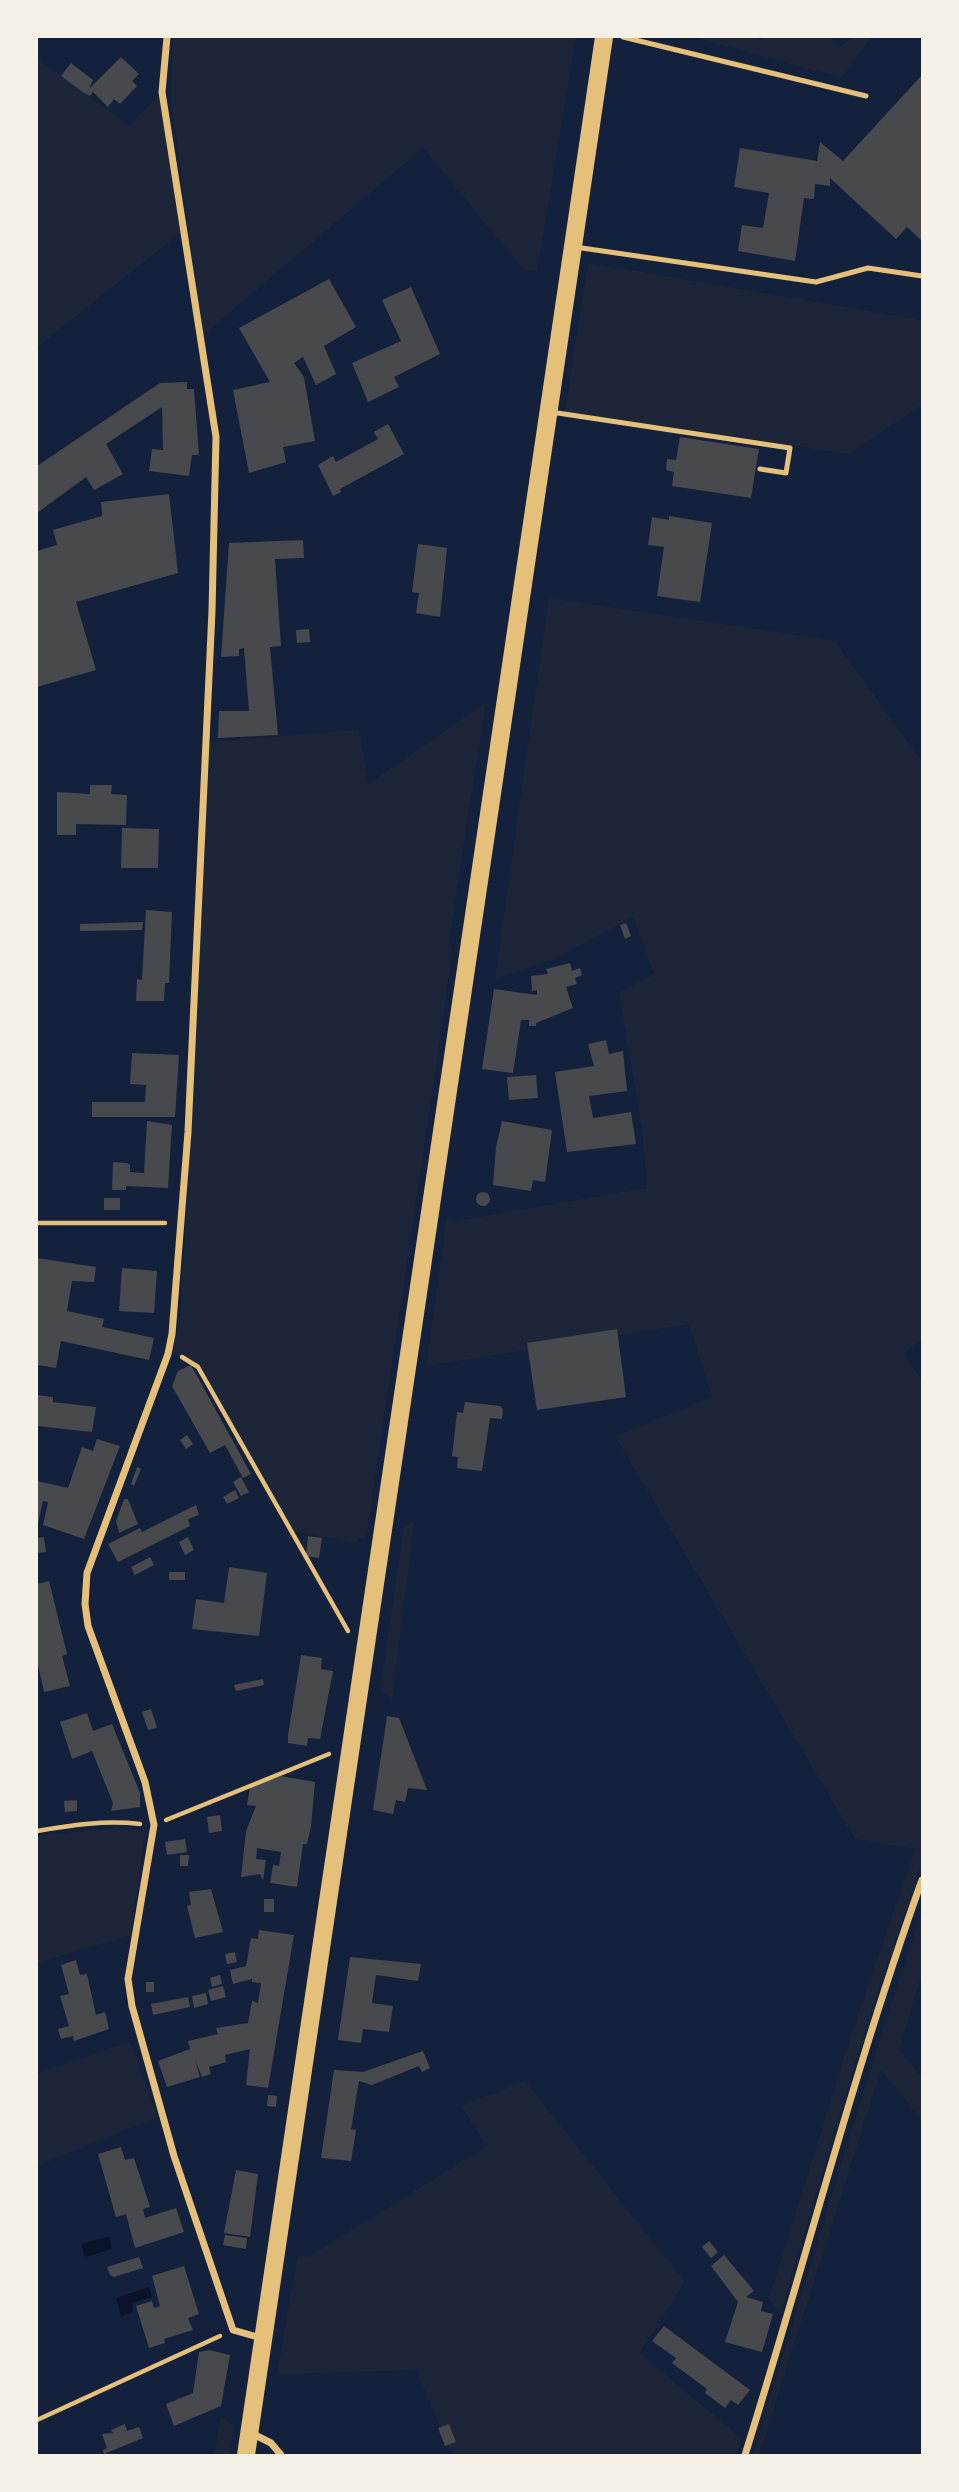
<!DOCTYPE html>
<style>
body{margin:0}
#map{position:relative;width:959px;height:2492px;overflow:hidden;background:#14213d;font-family:Montserrat,sans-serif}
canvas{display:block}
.frame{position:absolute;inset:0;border:38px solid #f6f1e7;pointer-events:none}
</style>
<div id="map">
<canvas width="959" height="2492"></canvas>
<div class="frame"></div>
</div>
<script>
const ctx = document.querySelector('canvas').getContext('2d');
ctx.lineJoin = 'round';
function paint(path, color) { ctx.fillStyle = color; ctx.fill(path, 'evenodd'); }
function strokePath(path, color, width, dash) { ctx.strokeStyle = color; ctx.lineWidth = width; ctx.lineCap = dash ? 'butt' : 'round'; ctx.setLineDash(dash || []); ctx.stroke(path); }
paint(new Path2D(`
 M173,37H576L537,271L524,270L423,148L202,336L171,99Z
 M693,37H755L760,40L764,37H829L841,47L852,37H871L842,78Z
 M37,59L129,125L160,95L182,232L37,347Z
 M588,263L922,320V405L849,454L565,411Z
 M549,598L835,641L922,762V1340L904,1353L922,1381V1863L861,2043L781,2312L769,2299L849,2041L915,1849L855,1839L615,1436L712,1397L689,1324L426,1366L447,1218L456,1221L647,1188L642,1129L619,993L654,974L633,917L555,959L495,978Z
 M486,702L448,945L452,947L443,1020L366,1538L358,1539V1543L291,1531L197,1368L173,1352L180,1320L191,1131L208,742L359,730L368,785Z
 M414,1522L392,1699L380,1691L404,1526Z
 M116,1828L145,1831L131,1935L37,1963V1836Z
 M922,1912V1974L899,2050L922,2077V2120L881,2070L759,2455H753L873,2060Z
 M130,2041L157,2117L37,2166V2074Z
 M525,2081L685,2282L640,2353L741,2438L736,2455H453L416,2370L277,2374L298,2255L308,2257L487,2146L461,2106Z
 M221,2418L234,2425L229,2455H214Z`), '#1d2539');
paint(new Path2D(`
 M109,2236L112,2249L85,2257L81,2244Z
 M149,2287L152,2297L132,2303L133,2312L121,2316L116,2298Z`), '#0b132b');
paint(new Path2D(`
 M121,57L139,74L132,81L137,86L120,104L114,99L108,107L93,92L90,96L84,93L61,76L71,63L93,80L89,89Z
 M922,75V241L907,227L896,239L830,178V186L815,184L814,199L804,198L795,261L738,251L742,225L763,228L769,193L734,187L740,148L817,161L820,142L843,161Z
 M329,279L356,327L324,346L336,374L316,385L303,357L294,363L304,377L315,441L283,447L286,462L249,473L233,390L270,382L239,328Z
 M411,287L440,354L394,377L399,387L368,402L352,363L401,341L382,300Z
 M187,382V389H194L199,455H192L189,476L149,471L152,449L163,450L162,407L106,444L123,474L94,490L86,477L37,513V466L160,383Z
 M388,424L404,454L340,489L341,492L333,496L318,465L333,456L336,462L378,439L374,432Z
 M680,437L759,449L751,498L672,486L674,472L666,470L667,459L676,460Z
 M169,494L178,573L76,602L96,670L37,687V551L57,545L53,530L102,516L101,502Z
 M669,516L712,523L700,602L657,596L664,547L648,545L652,517L669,520Z
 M303,540L304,558L275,559L281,646L270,647L278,735L218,738L219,711H249L244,648L239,649V656L221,657L229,543Z
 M418,544L447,548L440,617L416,613L419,593L412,592Z
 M309,629L310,642L297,643L296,630Z
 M90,785H112L111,794L127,795L126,825L76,824V835H57V792L90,794Z
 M122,828L159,829L158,868H121Z
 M146,910L172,912L169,983H165L164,1001H136L137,979L142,980Z
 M143,922L142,930L80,931V924Z
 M626,923L631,936L625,939L620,925Z
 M570,963L572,971L580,968L582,975L575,978L577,984L566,987L573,1008L536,1023V1026H529V1020H521L513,1073L482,1069L494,989L537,995V990L532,991L531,976L548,974L546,969Z
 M606,1040L609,1054L623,1051L627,1091L589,1096L593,1118L631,1112L636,1144L567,1152L555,1072L594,1066L588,1044Z
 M132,1053L179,1055L175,1117H92V1102H145L146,1085L130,1084Z
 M536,1075L538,1098L509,1100L507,1077Z
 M147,1121L172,1125L168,1188L126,1186V1190H112L113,1162L127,1163L130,1165V1172L144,1173Z
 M502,1121L552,1130L545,1182L533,1180L531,1191L493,1185L496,1147Z
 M476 1199a7 7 0 1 1 14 0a7 7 0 1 1-14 0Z
 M104,1198H120V1210H104Z
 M37,1258L96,1267L94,1282L72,1281L67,1311L104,1319L102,1327L154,1338L149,1360L61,1341L56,1368L37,1365Z
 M122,1268L157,1271L154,1313L119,1311Z
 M617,1329L626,1397L537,1410L527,1343Z
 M191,1365L251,1474L243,1478L225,1445L210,1453L172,1386L178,1371Z
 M37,1395L53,1397V1402L96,1407L92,1432L37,1426Z
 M465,1402L500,1406L503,1409L502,1419L490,1418L482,1471L457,1468L458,1457L452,1456L457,1412L463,1413Z
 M187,1435L193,1444L186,1449L180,1440Z
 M97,1439L120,1446L84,1539L43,1525L48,1502L43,1501L37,1528V1481L68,1488L82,1447L93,1451Z
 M137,1467L141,1469L134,1486L131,1484Z
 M241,1477L249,1492L241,1496L233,1482Z
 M235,1490L239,1498L227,1504L223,1497Z
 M124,1499H128L138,1524L119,1533L116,1521Z
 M196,1505L199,1515L188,1519L190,1526L118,1562L108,1544L140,1528L142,1532Z
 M308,1536L322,1538L319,1558L306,1556Z
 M44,1537L46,1552L37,1553V1538Z
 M188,1537L194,1550L185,1555L179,1542Z
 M150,1557L154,1565L135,1575L131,1567Z
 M229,1567L267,1573L259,1636L192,1629L196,1599L224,1603Z
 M169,1572H185V1580H169Z
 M49,1581L67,1654L62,1656L70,1686L44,1692L37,1660V1584Z
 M301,1655L322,1658L321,1669L333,1671L320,1739L308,1738L307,1746L288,1743V1735Z
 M263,1679L264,1685L236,1691L234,1685Z
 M151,1709L157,1728L148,1730L142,1712Z
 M87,1713L93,1731L112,1724L140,1793V1807L111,1811L113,1803L92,1751L72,1759L60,1722Z
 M387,1716L399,1718L427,1790L408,1788L405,1802L396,1800L393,1814L373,1810Z
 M281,1776L315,1782L311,1826L307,1844H303L297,1887L270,1883L273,1865L279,1866L281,1852L257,1848L256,1859L266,1860L263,1880L260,1874L241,1877L246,1831L256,1806L247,1805L250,1787Z
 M77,1800V1811L65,1812L64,1801Z
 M220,1815L222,1831L209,1833L207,1817Z
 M185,1839L187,1852L167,1855L165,1842Z
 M180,1855H189L188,1866H180Z
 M211,1889L223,1932L195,1938L187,1906L191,1905L189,1892Z
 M264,1899H274V1912H264Z
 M259,1930L294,1935L268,2088L246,2085L250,2049L225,2055L226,2062L209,2067L211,2074L202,2077L195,2060L200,2077L167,2087L158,2061L190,2049L188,2041L218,2034L216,2028L248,2023L252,2001L258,2003L261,1983L252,1982V1979L233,1984L230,1970L246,1966L251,1938L258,1939Z
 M235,1952L237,1962L227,1964L225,1954Z
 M350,1957L421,1964L418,1981L376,1975L372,2003L393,2006L389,2032L363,2029L361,2043L338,2040Z
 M76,1960L80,1975L87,1974L96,2015L105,2012L109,2029L74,2041L73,2036L61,2039L58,2029L69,2026L60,1996L69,1994L61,1965Z
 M220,1975L222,1984L212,1987L210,1978Z
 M146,1982H154V1992H146Z
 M223,1986L226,1997L211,2001L208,1990Z
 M206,1993L208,2004L194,2008L192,1996Z
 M188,1997L190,2007L153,2015L151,2004Z
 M423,2051L430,2068L422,2072L419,2066L372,2085L359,2081L351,2129L356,2130L351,2161L321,2158L334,2070L363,2072Z
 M268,2095L277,2096L276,2107L267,2106Z
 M121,2147L125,2160L134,2158L150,2207L143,2209L145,2218L176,2208L184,2232L135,2248L126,2214L116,2217L98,2154Z
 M236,2170L258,2174L250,2237L224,2233Z
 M225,2235L247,2238L246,2249L223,2245Z
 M709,2241L718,2252L711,2258L702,2247Z
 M724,2255L754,2291L746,2297L763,2302L761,2311L773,2314L762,2352L725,2342L738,2302L711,2266Z
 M139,2257L143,2268L114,2277L110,2275L107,2267Z
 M184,2266L199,2314L188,2318L193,2330L164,2339L165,2343L149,2348L136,2306L152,2301L154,2308L160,2306L152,2276Z
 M664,2326L750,2390L738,2405L731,2400L725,2408L705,2393L707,2389L672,2363L676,2358L652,2341Z
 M209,2350L230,2355L221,2406L174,2426L166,2404L193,2393L199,2352Z
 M125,2424L127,2431L139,2427L143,2438L104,2454L103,2450L107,2448L102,2434L113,2433L111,2430Z
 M449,2424L456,2442L445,2446L438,2428Z`), '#48494c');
strokePath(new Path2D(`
 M37,1223H165
 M182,1357L198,1367L348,1631
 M166,1820L329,1754
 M37,1831C72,1825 105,1820 140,1824
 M37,2420L220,2336`), '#e5c07b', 4.5);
strokePath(new Path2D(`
 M623,37L866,96
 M575,247L816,282L868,268L922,276
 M551,412L790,448L786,473L760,469`), '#e5c07b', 5);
strokePath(new Path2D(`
 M167,37L162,92L216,437L212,611L188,1132L172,1334L168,1354L87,1573L85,1604L88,1626L145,1782L154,1825L128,1979L132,2006L174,2156L233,2330L261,2338
 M251,2433L271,2443L281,2455
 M745,2455C805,2264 854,2069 922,1880`), '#e5c07b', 7);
strokePath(new Path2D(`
 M246,2455L604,37`), '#e5c07b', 18);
</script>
